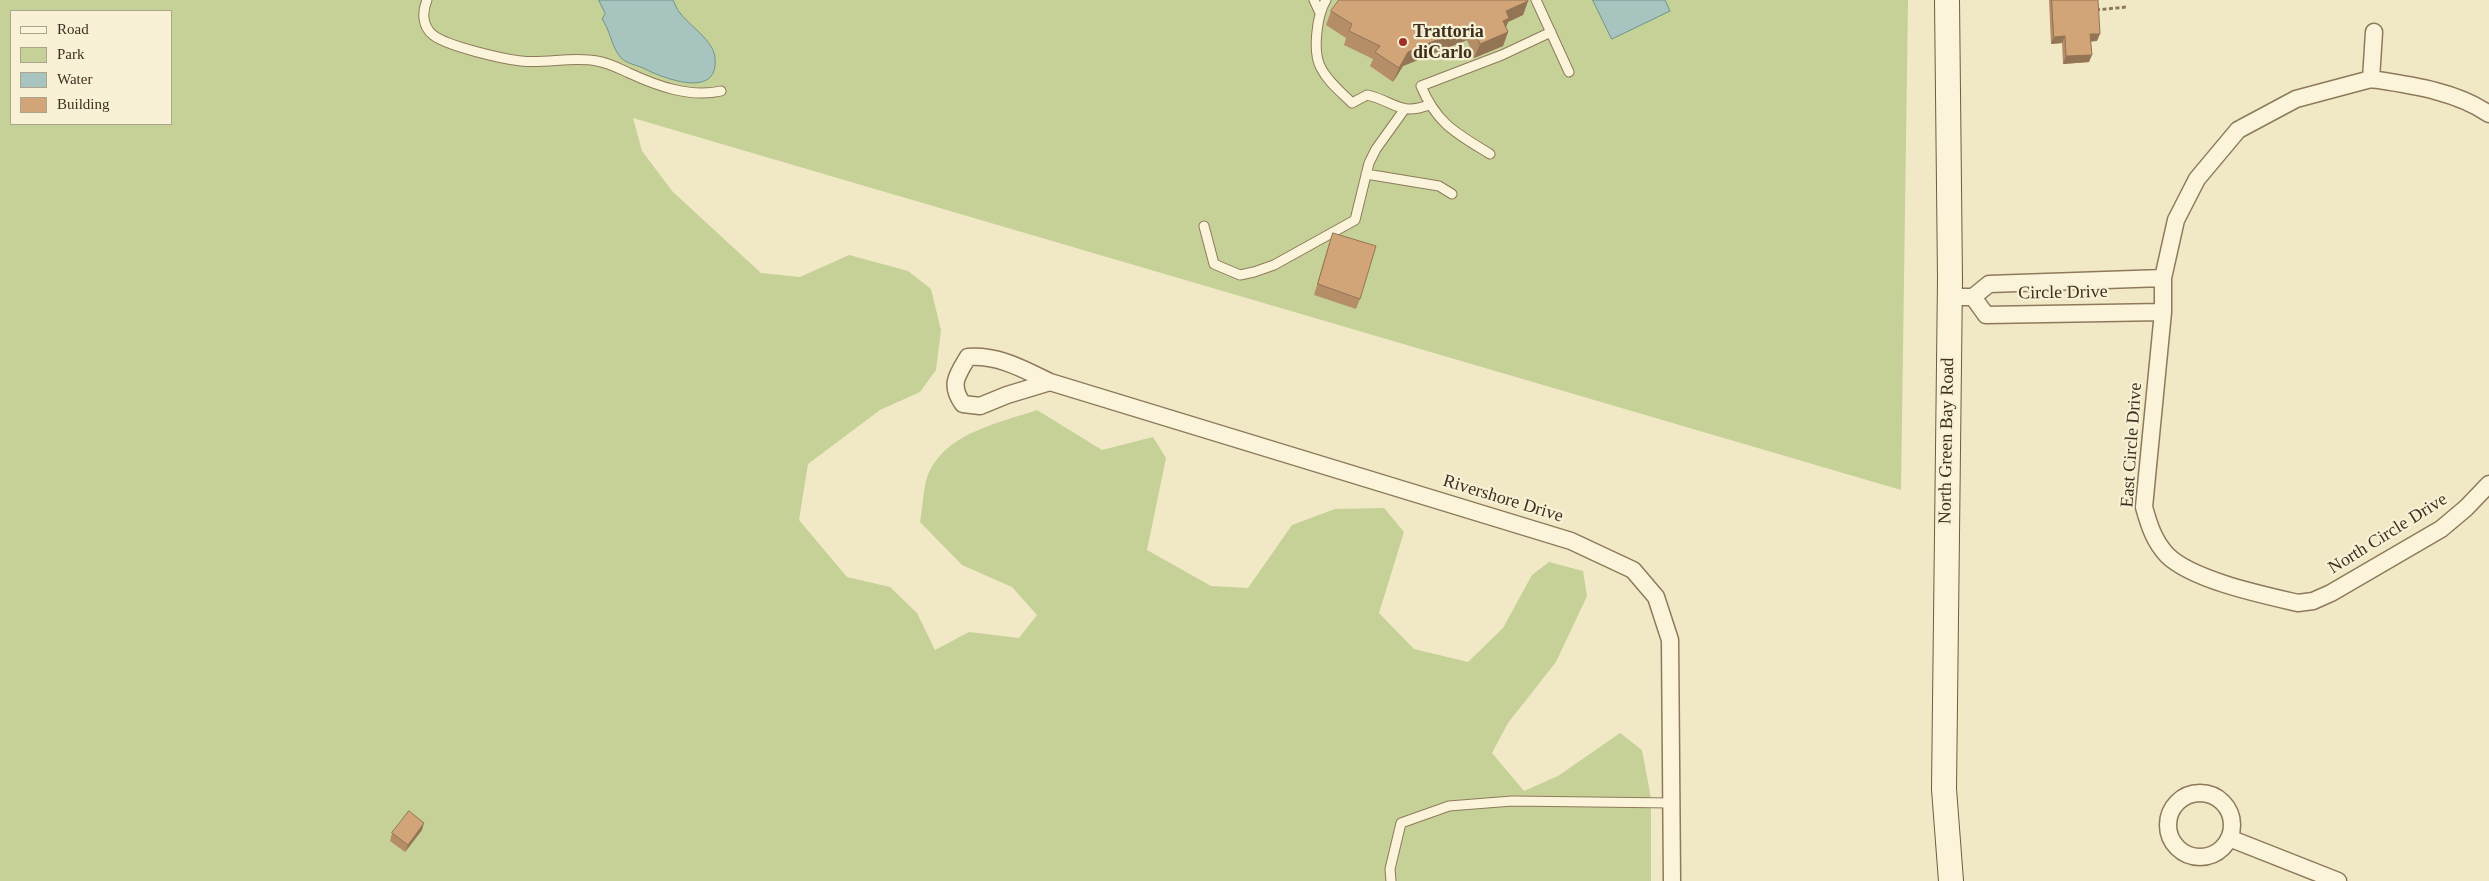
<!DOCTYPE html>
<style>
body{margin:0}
#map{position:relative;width:2489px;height:881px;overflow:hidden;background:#f1e8c6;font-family:"Times New Roman",serif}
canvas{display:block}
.legend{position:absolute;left:10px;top:10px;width:162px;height:115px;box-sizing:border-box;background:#f8f1d6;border:1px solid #ada48d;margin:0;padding:6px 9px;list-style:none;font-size:15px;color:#3d301f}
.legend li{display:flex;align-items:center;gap:10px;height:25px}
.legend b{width:25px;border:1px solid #ada48d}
</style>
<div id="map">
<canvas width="2489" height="881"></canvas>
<ul class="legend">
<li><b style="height:6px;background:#fbf4da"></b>Road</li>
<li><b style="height:14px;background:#c6d198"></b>Park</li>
<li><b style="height:14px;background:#a7c5be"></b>Water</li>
<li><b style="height:14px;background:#d2a579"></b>Building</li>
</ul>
</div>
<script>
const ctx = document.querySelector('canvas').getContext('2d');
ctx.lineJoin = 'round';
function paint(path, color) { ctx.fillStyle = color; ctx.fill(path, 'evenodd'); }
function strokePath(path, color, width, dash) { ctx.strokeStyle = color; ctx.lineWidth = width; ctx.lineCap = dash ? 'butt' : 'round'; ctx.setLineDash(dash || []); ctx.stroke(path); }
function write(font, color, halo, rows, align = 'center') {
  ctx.font = font + ' "Times New Roman",serif'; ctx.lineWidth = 4.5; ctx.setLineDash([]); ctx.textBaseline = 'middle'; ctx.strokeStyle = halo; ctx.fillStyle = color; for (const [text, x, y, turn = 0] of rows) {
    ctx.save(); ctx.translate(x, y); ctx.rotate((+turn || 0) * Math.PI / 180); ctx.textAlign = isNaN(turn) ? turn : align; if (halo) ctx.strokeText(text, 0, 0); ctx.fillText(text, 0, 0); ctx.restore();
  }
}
paint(new Path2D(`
 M0,0H1908L1901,490L633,118L642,151L673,192L761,273L800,277L849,255L908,271L931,289L941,330L936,370L920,392L880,410L808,464L799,520L847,577L890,587L917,613L935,650L969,632L1019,638L1037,615L1012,587L962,565L920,522C923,507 923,486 929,472C948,432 1000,423 1037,410L1102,450L1153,437L1166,458L1147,550L1211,586L1248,588L1292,525L1335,509L1384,508L1404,532L1379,613L1414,649L1468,662L1503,628L1532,575L1549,562L1583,571L1587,596L1556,662L1508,723L1492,753L1524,791L1558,776L1620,733L1642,750L1651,798V881H0ZM11,11H171V124H11Z`), '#c6d198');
const water = new Path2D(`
 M599,0H673C675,4 677,10 680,13C690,26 714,41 715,58C719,99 666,79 647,70C637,64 625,65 618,54C611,44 610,30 602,19L605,14Z
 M1593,0H1665L1670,11L1612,39Z`);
paint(water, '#a7c5be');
strokePath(water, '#6d948d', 1);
const lane = new Path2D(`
 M427,0C422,12 422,26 433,35C447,46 502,59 521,61C546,64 572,56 597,61C609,63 618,68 629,73C657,86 690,98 721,91
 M1314,0L1319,11
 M1326,0C1317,15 1312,52 1321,68C1328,82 1341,92 1352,103L1367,95C1394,101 1399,116 1429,105
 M1536,0L1569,72
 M1490,154C1456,133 1437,124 1421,86L1502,55L1551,32
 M1366,174L1439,186L1452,194
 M1204,226L1214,264L1240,275L1254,272L1274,265L1355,220L1369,163L1376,149L1404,110
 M1391,881L1390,869L1401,823L1449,806L1512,801L1672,803`);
const street = new Path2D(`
 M2371,79L2296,99L2238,130L2197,179L2176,220L2163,278V312L2144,507C2149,525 2154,541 2167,555C2192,580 2263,595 2298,603L2313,601L2331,593L2441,529L2466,508L2489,484
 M2371,79C2410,85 2456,91 2489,114
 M2371,79L2374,32
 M1949,297H1973L1989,284L2163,278
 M1973,297L1986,315L2163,312
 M1050,382L1007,395L980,406L963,404C949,385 957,375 968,357C999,355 1023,369 1050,382L1571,541L1633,570L1656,597L1670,640L1672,881
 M2168 825a32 32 0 1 1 64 0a32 32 0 1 1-64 0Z
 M2229,838L2338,881`);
const secondary = new Path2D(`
 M1947,0L1950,279L1944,789L1951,881`);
strokePath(lane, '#8e7a5a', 11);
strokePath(street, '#8e7a5a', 19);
strokePath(secondary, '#705b3d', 26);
strokePath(new Path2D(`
 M2096,10L2127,7`), '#8e7a5a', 3, [4, 2.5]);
strokePath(lane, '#fbf4da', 9);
strokePath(street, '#fbf4da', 16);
strokePath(secondary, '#fbf4da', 24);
paint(new Path2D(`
 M2049,0H2098L2097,41H2091L2089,62L2063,64L2062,43L2051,44Z
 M1528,1L1523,15L1508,22L1506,27L1508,32L1503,46L1474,58L1467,40L1403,66L1393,82L1370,66L1373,59L1344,45L1346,38L1326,25L1331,11Z
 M1333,233L1360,299L1356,309L1314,295L1329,244Z
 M422,830L405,852L390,841L392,833Z`), '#b58e68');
paint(new Path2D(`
 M1528,1L1523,15L1508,22L1504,32L1502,24L1506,11Z
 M1472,25L1467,40L1403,66L1393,82L1399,68L1408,52Z
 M1508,32L1503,46L1474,58L1480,44Z
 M2090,34H2100L2097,41L2088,42Z
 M2065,36L2062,43L2051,44L2054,37Z
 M2092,55L2089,62L2063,64L2066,56Z
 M424,823L422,830L405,852L408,845Z`), '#937455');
const building = new Path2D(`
 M1339,0H1528V1L1506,11L1509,18L1503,21L1508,32L1480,44L1472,25L1408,52L1399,68L1375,52L1380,46L1349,31L1352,24L1331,11Z
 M2052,0H2098L2100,34H2090L2092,55L2066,56L2065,36L2054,37Z
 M1333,233L1376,246L1360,299L1318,284Z
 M409,811L424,823L408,845L392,833Z`);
paint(building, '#d2a579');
strokePath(building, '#937455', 1);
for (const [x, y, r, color] of [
 [1403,42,5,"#a22e25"]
]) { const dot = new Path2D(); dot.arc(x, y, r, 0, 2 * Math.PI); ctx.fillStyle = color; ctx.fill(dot); strokePath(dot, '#f8f1d6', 2); }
write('bold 18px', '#3d301f', '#f8f1d6', [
 ["Trattoria",1413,32],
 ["diCarlo",1413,53]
], 'left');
write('18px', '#3d301f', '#f8f1d6', [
 ["Circle Drive",2063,293,-1],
 ["North Green Bay Road",1947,441,-89],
 ["East Circle Drive",2132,445,-86],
 ["Rivershore Drive",1503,499,17],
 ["North Circle Drive",2388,534,-32]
]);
</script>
